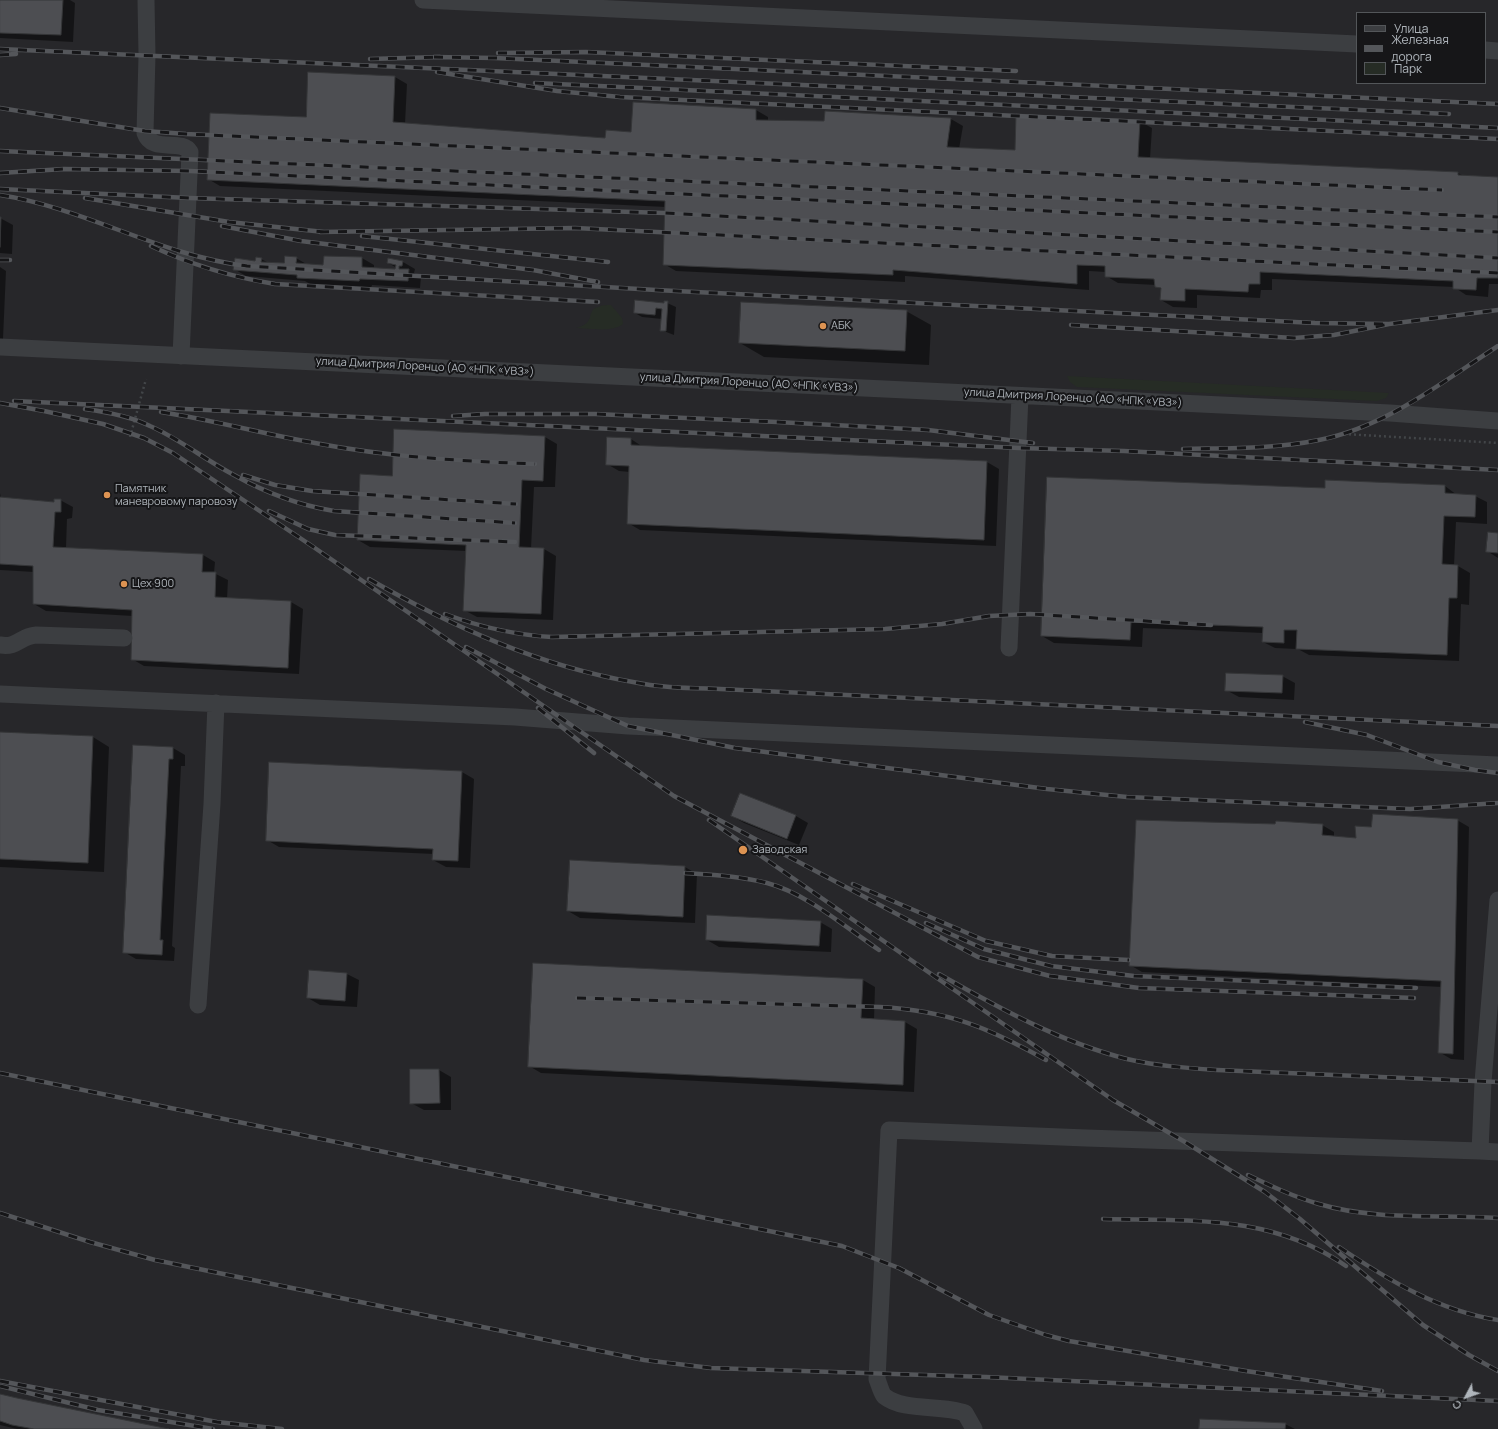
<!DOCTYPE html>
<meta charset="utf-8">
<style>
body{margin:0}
#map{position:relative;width:1498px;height:1429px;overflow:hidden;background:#1b1b1d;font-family:Manrope,sans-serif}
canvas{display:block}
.legend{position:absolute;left:1356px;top:12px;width:130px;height:72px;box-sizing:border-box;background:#161618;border:1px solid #535659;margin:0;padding:5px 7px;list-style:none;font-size:12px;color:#afb5bb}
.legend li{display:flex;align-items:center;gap:8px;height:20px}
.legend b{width:20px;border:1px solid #535659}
.north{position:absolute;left:1446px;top:1377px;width:40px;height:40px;-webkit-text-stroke:3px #161618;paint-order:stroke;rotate:229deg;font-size:11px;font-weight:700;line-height:16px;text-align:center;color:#afb5bb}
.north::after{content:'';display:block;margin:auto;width:14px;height:18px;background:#afb5bb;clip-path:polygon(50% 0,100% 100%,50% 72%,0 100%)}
</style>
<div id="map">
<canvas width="1498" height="1429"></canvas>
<ul class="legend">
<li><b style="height:5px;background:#3c3e41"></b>Улица</li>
<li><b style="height:5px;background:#54565a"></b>Железная дорога</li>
<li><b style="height:11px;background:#262c25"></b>Парк</li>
</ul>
<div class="north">С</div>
</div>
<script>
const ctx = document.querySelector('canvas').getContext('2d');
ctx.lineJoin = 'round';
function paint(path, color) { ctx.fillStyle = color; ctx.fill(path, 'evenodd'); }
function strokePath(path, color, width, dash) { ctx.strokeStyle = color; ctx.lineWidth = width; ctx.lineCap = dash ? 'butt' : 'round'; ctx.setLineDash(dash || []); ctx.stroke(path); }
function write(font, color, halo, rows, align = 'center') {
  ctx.font = font + ' Manrope,sans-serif'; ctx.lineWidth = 4; ctx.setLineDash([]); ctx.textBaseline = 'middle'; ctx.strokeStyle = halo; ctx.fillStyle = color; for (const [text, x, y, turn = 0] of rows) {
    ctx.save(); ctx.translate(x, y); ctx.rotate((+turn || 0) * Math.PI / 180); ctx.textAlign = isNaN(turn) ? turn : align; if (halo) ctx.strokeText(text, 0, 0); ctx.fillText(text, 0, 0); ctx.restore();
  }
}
paint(new Path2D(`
 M0,0H1498V1429H0ZM1357,13H1485V83H1357Z`), '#27272a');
paint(new Path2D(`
 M611,305L622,318L623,324C612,333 589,328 576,328C597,323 585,311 598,307C602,305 607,305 611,305Z
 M1067,376L1389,393L1386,398L1377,401L1077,387L1070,382Z`), '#262c25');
paint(new Path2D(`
 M0,0H70L75,3L73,42L0,38Z
 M309,73L395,77L407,84L405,124L606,139L756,110L768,117V121L825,122L951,119L963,126L959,149L1016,151L1139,121L1152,128L1150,159L1458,173L1464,176L1498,178V284H1489L1488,297L1466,295L1454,287L1272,279V290H1261L1260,298L1197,295V308L1173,307L1161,300L1162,290L1156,285L1118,283L1106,276V272L1089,271V290L905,276V282L676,271L664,264L666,207L220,186L208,179L307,118Z
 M0,218L13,225L12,254L0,253Z
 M296,258L308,265L324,266L362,258L374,265V268L396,270L397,268L388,263L403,262L415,269L414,273L421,277L420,288L372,285L371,288L310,284L305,281L246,276L234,269L261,259L269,263L285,264Z
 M0,267L6,271L3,339H0Z
 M665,302L676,307L674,335L661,330L662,319L642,317L635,313L665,304Z
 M906,311L931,325L929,365L764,357L740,343Z
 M545,437L557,444L555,487H534L531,549H544L556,556L553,620L477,617L464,610L467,551L370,547L358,540L393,477Z
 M631,439L643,447L987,462L999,469L996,546L640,530L628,523L630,472L619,471L607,464Z
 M1445,486L1457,495L1475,496L1487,502V524L1456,522L1454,566H1458L1470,573L1469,605L1461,604L1459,661L1309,655L1296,648V649L1275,648L1263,642V633L1143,628L1142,647L1054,643L1042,636L1325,490Z
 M0,493L1,498L55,503L60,500L73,507L72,518L67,519L66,548L203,555L215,562L214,573L228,580L227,599L291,602L303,609L299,674L144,666L132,659L133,616L46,611L34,604V572L0,570Z
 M1498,534V558L1487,551Z
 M1282,676L1295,683L1294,700L1239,697L1226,690Z
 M0,733L93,737L109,747L104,872L0,867Z
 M134,746L173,748L185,755V766H181L172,946L175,948L174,961L136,959L124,952Z
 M270,764L462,772L474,779L470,868L446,867L433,860L434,854L279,847L267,840Z
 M741,794L796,816L808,823L799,845L744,823L732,816Z
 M1457,820L1469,827L1464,1060L1451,1059L1439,1052L1442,987L1142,972L1130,965L1322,825L1334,832V837L1357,839L1372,828Z
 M571,861L685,867L697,874L695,923L580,918L568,911Z
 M820,922L832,929L831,952L719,947L707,940Z
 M534,964L863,980L875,987L874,1020L905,1022L917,1029L914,1092L541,1073L529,1066Z
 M347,974L359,980L357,1007L320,1005L308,998Z
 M439,1070L451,1077V1110H424L411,1103Z
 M0,1395L164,1429H17L0,1425Z
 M1285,1424L1295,1429H1200Z`), '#0007');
const building = new Path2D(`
 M0,0H63L61,35L0,33Z
 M308,72L395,76L393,122L605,138L606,130L631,132L633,102L756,109V120L824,121L825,111L951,118L947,147L1015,150L1016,114L1140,120L1138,157L1458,172V175L1498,177V278H1477L1476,290L1453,289V281L1260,272V284H1249L1248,292L1185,289V301L1160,300L1161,288L1155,287L1154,279L1105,277V266L1077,265V284L893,270V275L663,265L665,201L207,180L210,113L306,117Z
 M0,217H1L0,247Z
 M285,256L297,257L296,263L323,265L324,256L362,257V267L395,269L396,265L387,263L388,258L403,261L402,266H399V269H409L408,281L360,279L359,281L297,278V275L233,270L235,258L255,261L256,257L262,258L261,262L284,263Z
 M635,300L664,303V301H668L666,331H660L662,309L656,308L655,315L634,313Z
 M741,302L907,310L905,351L739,343Z
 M394,429L545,436L543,481L522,480L519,547L544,548L541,614L463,611L466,545L357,540L360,474L392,476Z
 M607,437L631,438V445L987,461L984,540L627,524L629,466L606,465Z
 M1047,477L1325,488V480L1445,485V493L1476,495L1475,517L1444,516L1442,564L1458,565L1457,598H1449L1447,655L1296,649L1297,630H1284V643L1262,642L1263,627L1131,622L1130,640L1041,636Z
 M0,497L54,502V499H61V512H55L53,547L203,554L202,572H216L215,597L291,601L288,668L131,660L132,610L33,604V566L0,564Z
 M1488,532L1498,533V553L1486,552Z
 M1226,673L1283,675L1282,693L1225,691Z
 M0,732L93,736L88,863L0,859Z
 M133,745L173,747V759H169L160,940H163L162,955L123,953Z
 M269,762L462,771L458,861L432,860L433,849L266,841Z
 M740,793L796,815L787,839L731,816Z
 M1373,814L1458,819L1453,1054L1438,1053L1441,981L1129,966L1136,820L1275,824L1276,821L1323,824L1322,835L1356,838L1355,826L1371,827Z
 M570,860L685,866L683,917L567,911Z
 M707,915L821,921L819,946L706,940Z
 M533,963L863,979L861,1018L905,1021L903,1085L528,1067Z
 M309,970L347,973L345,1001L307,998Z
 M410,1069H439L440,1103L410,1104Z
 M0,1394L17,1398L169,1429H34L12,1425L0,1421Z
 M1200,1419L1286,1423L1285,1429H1199Z`);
paint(building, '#4d4e52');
strokePath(building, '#353638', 1);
strokePath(new Path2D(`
 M1344,434L1498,443
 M130,437L146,379`), '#424548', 2.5, [2, 3]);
strokePath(new Path2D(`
 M146,0L147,55L145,133C152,154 182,138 190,152L181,356
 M423,0L1357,44
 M1485,50L1498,51
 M0,347L1390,413L1498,421
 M0,645C18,648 20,636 36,635L124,638
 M1009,648L1020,396
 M0,694L515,717L628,726L1498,765
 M1498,900L1483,1082L1480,1151L1498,1152
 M198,1005L212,804L216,703
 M974,1429L965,1413C941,1404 904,1412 884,1396C881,1392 879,1384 877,1379L889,1130L1086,1138L1480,1151`), '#3c3e41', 17);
const rail = new Path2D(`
 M0,49L1449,114
 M498,53L586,52L1016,71
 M0,55L16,54
 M434,57L495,58L1498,104
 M370,59L440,57
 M437,72L557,91L620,97L1498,139
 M535,83L1498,128
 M0,108L145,131L186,134L1442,190
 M0,151L1498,217
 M0,173L64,169L190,171L1498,232
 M0,189L189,198L665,213L1498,258
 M0,195C85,208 161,256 247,266L656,290L1315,323L1389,324
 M85,198L229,222L324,232
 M222,226L301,241L533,270L598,282
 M320,232L575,228L1498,273
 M362,236L608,262
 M151,246C192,265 231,277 275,284L598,302
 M0,260H10
 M1071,325L1294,338L1334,335L1389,324L1498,310
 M14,401L1019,448L1124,451L1498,470
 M0,403L44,411L103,424L144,438L173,453L312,546L674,796L978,957L1050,976L1139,988L1414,998
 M85,409C107,412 130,416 150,426C180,439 205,460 234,475C266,493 298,505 334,511L515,523
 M161,412C213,420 263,434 315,443C388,457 460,461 535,464
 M453,416L485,414H595L777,422L928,430L1033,443
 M1183,449C1228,448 1275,449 1319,440C1386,427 1442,382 1498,346
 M243,475L275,485L312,491L516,504
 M269,511L308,529L335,535L515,542
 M369,579C451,626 539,666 633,682C661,688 691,688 720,689L1498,726
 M445,614C480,627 515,635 552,637L885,629L942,624L989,616L1030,614L1211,625
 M466,647L546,689L628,726L735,748L1047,789L1127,797L1410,809L1498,803
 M538,708L594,753
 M1305,722L1367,735L1438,762L1475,770L1498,773
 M709,820L1113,1100L1185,1142L1265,1192L1300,1219L1423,1325L1469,1355L1498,1371
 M685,873C713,875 740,876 767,883C806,893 845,927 879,950
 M853,884L986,941L1052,956L1129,960
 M926,923L984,949L1051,966L1134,976L1416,988
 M939,974C999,1008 1060,1042 1127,1059C1157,1066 1186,1068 1217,1070L1498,1082
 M577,998L880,1007C949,1011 987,1027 1046,1060
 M0,1073L842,1246L899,1268L989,1315L1046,1335L1069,1341L1246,1371L1382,1391
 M1248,1175C1271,1186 1294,1197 1319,1204C1376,1221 1439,1214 1498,1218
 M0,1213L90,1242L155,1260L644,1360L711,1368L986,1377L1498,1401
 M1103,1219C1190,1221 1271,1214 1346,1266
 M1339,1247C1388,1280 1439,1311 1498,1320
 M0,1381L217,1422L282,1429
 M0,1386L98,1410L213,1429`);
strokePath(rail, '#54565a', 4.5);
strokePath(rail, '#161618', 3, [9]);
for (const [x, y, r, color] of [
 [823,326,4,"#dd9352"],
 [107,495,4,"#dd9352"],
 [124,584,4,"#dd9352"],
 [743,850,5,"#dd9352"]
]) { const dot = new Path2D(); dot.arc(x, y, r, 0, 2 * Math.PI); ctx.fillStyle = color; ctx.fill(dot); strokePath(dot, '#161618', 1.5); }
write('11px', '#afb5bb', '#161618', [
 ["АБК",831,326],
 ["Памятник",115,489],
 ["маневровому паровозу",115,502],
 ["Цех 900",132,584],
 ["Заводская",752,850]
], 'left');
write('11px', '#afb5bb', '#161618', [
 ["улица Дмитрия Лоренцо (АО «НПК «УВЗ»)",425,367,3],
 ["улица Дмитрия Лоренцо (АО «НПК «УВЗ»)",749,383,3],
 ["улица Дмитрия Лоренцо (АО «НПК «УВЗ»)",1073,398,3]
]);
</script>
